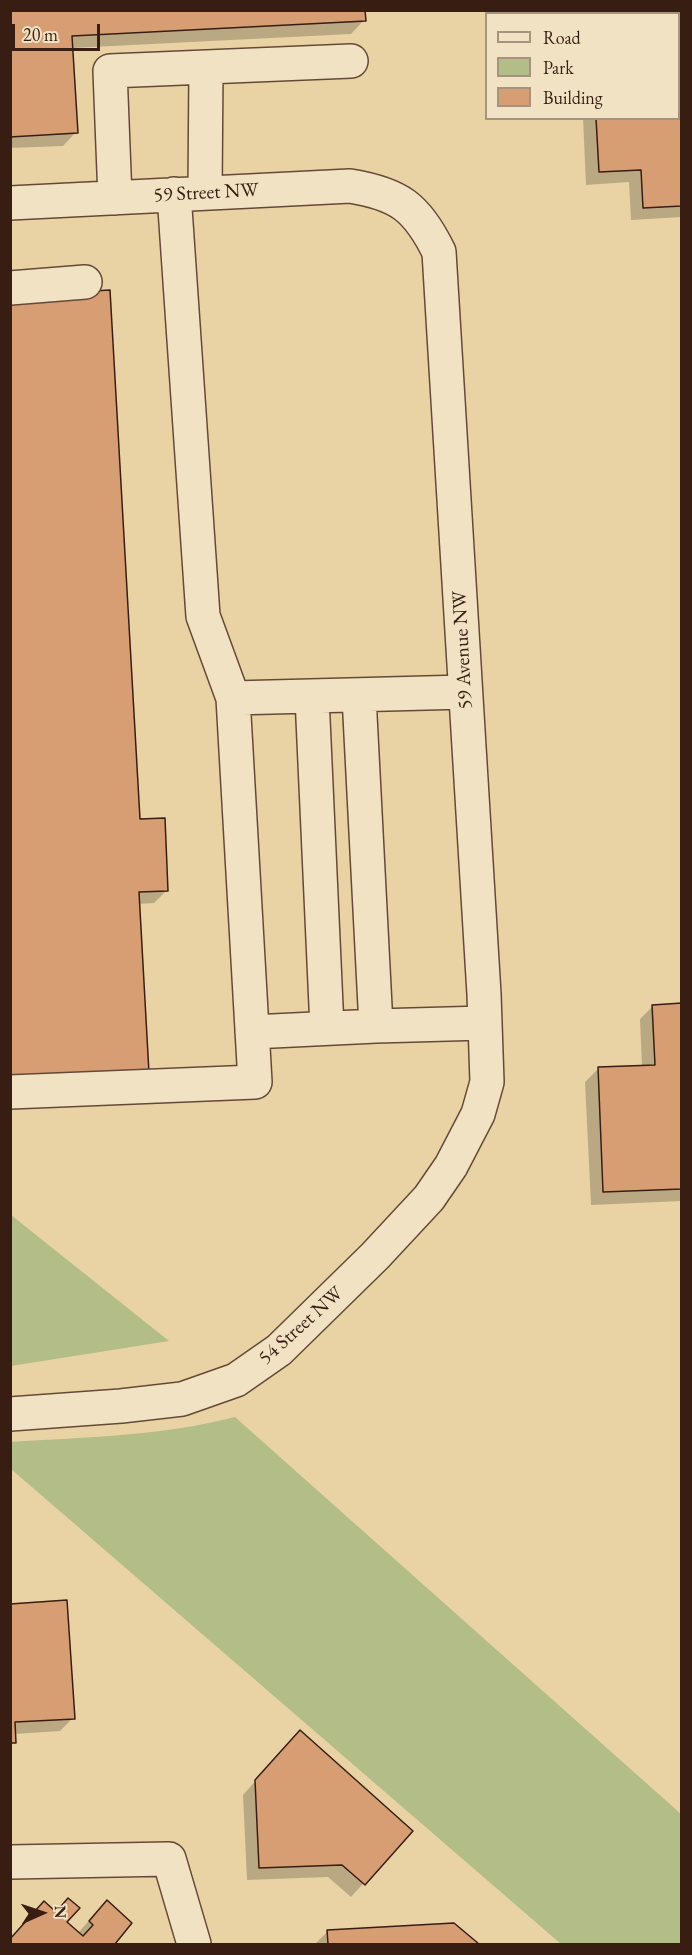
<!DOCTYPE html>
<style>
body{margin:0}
#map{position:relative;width:692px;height:1955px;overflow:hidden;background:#e9d3a4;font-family:"EB Garamond",serif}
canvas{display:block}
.frame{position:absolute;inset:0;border:12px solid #381d12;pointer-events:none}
.legend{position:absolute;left:485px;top:12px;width:195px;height:108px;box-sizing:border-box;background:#f1e2c4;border:2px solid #a7937d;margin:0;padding:8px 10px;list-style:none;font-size:18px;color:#381d12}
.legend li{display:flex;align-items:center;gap:12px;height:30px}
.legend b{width:30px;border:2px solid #a7937d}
.north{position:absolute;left:12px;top:1883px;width:60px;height:60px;-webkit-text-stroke:4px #f1e2c4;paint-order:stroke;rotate:87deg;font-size:16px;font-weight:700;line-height:24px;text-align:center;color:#381d12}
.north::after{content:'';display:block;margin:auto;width:21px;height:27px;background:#381d12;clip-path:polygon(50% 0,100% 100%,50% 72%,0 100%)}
.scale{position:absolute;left:12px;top:24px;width:88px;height:27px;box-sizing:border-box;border:3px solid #381d12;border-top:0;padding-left:8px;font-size:18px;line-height:21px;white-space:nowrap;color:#381d12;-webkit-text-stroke:4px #f1e2c4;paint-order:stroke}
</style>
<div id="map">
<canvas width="692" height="1955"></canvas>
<div class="frame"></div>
<ul class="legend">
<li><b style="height:8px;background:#f1e2c4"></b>Road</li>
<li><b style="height:16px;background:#b3bd88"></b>Park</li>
<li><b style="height:16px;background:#d79e74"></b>Building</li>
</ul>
<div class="north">N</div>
<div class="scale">20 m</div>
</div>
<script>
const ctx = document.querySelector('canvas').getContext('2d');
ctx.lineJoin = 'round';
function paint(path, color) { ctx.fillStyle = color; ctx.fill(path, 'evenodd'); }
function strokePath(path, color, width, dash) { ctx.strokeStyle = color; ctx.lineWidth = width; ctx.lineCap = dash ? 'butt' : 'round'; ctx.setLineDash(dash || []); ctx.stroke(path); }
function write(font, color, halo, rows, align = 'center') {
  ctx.font = font + ' "EB Garamond",serif'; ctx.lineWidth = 6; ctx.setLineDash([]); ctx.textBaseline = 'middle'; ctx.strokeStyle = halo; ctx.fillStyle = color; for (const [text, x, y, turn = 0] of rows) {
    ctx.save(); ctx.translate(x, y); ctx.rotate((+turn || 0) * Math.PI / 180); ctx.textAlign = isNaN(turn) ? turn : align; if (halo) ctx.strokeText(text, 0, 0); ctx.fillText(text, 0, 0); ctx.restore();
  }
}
paint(new Path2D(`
 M10,1215H11L169,1341L11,1366Z
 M235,1417L681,1814V1944H561L11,1469V1442C85,1437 162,1436 235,1417Z`), '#b3bd88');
paint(new Path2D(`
 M10,10L364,20L351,34L72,48L76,132L63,146L10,148Z
 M579,10H682V217L631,220L629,182L586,185L583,118H678V14H577Z
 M138,821L167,890L154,903L138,904Z
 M682,1005V1201L591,1205L585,1082L598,1069L642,1067L640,1019L653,1006Z
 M10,1605L73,1718L60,1731L14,1734V1742L10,1746Z
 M287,1745L411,1831L351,1897L328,1877L247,1880L243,1795Z
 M94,1915L113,1944H10V1939L65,1922L78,1933Z
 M454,1924L476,1944H315L328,1931Z`), '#0003');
const building = new Path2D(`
 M10,10H365L366,21L72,36L78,133L10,137Z
 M591,10H682V206L643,208L641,170L599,172L596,118H678V14H591Z
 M110,290L140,819L165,818L168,891L139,892L149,1073L10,1081V296Z
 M682,1003V1189L603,1192L598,1067L655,1065L652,1005Z
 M67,1600L75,1719L15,1722L16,1743H10V1604Z
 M300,1730L413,1831L365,1885L342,1865L259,1868L255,1780Z
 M68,1898L80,1908L67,1922L83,1936L93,1925L89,1921L107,1900L132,1923L115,1944H10V1939L44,1901L56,1912Z
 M454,1923L479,1944H328L327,1930Z`);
paint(building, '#d79e74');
strokePath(building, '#381d12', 1.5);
const minor = new Path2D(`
 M205,193L206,67
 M174,194L203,616L233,698
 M115,198L110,71L351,61
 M10,203L350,186C399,194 417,207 439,252L484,994L487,1082L478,1114L451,1166L429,1198L375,1256L279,1350L236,1380L182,1399L121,1406L10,1414
 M10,288L85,282
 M359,696L376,1026L484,1023
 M312,697L327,1028
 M252,1032L376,1026
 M10,1092L255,1082L233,698L465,692
 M10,1862L169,1859L194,1944`);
strokePath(minor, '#644a36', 36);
strokePath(minor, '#f1e2c4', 33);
write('20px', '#381d12', '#f1e2c4', [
 ["59 Street NW",206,193,-3],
 ["59 Avenue NW",463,650,-93],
 ["54 Street NW",301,1326,-42]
]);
</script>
